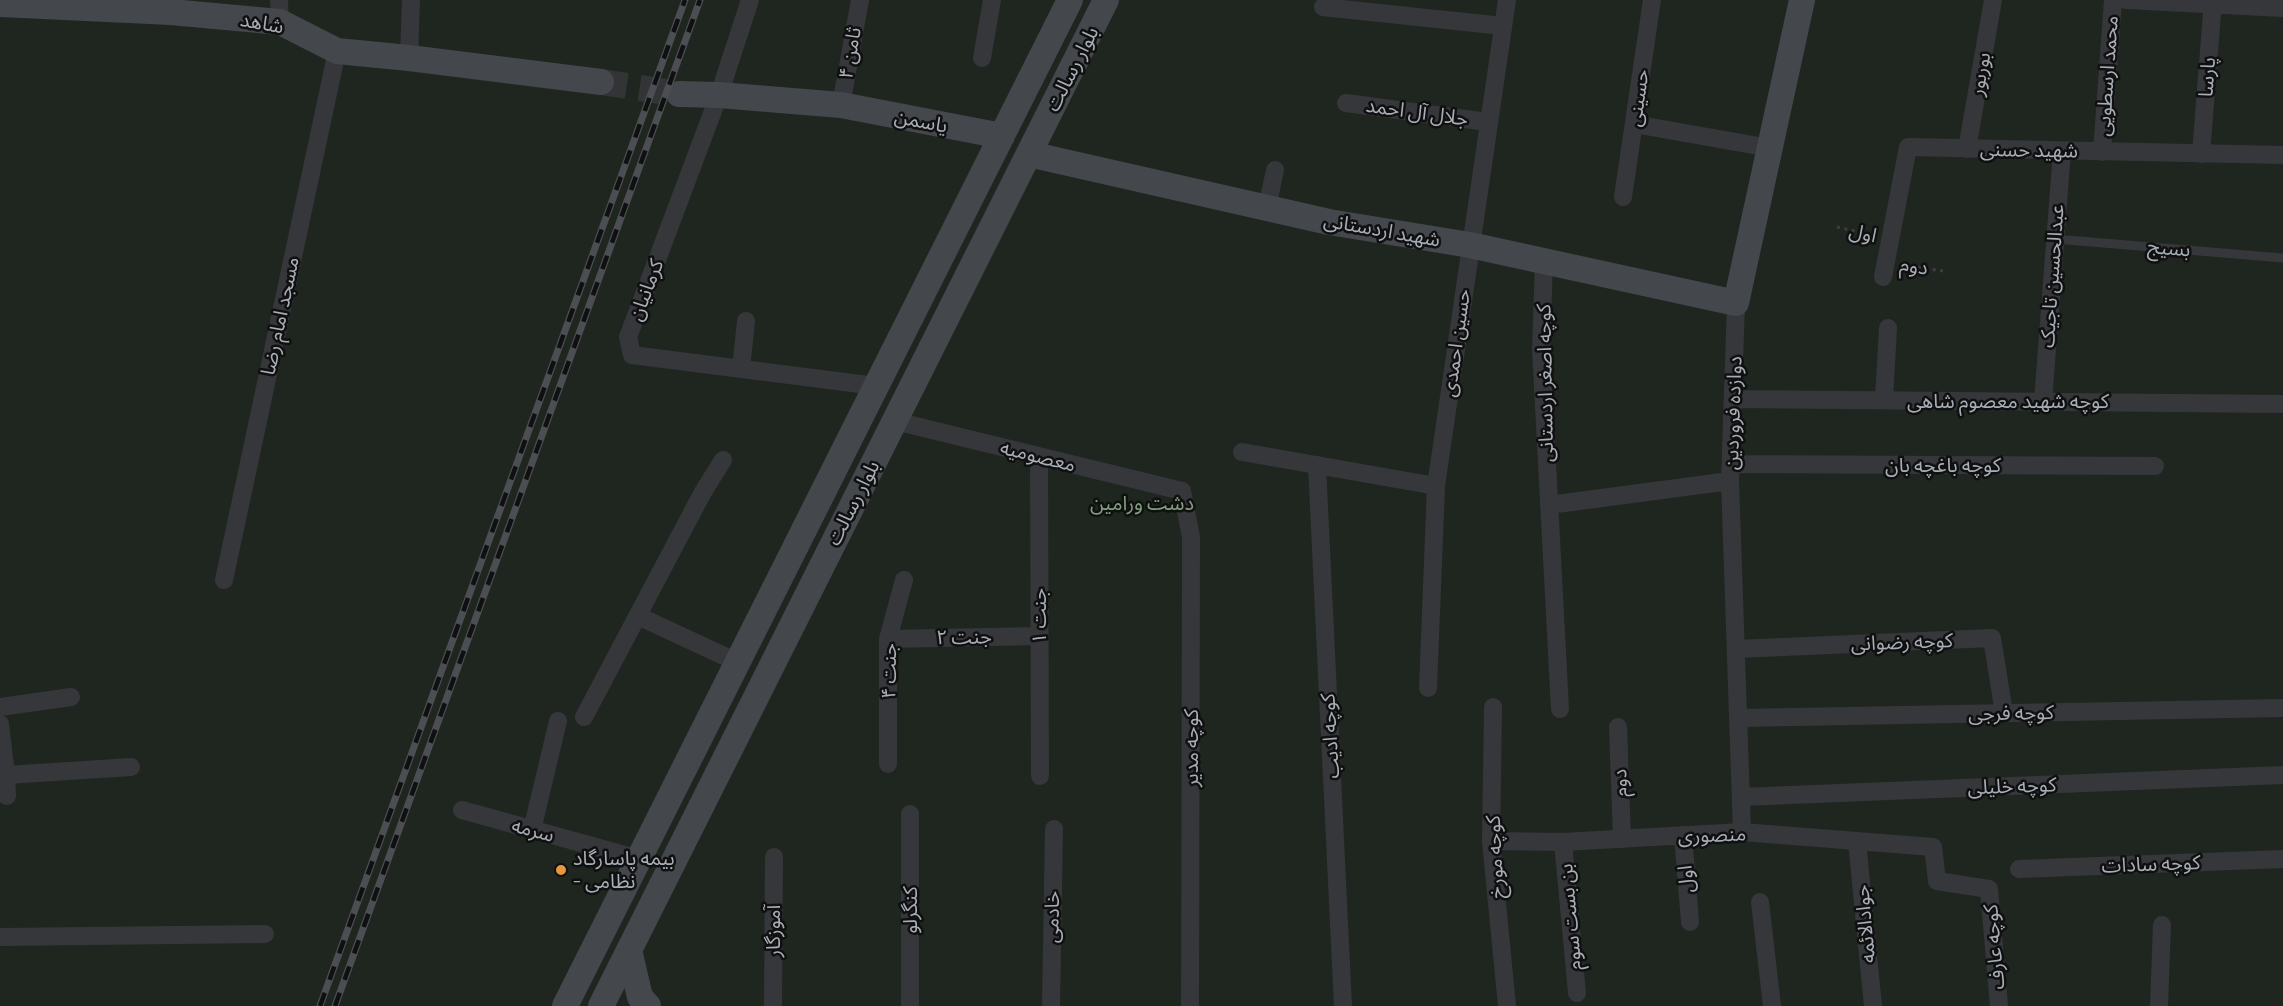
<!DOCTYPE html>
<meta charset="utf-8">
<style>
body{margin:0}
canvas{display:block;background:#151516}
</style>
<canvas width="2283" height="1006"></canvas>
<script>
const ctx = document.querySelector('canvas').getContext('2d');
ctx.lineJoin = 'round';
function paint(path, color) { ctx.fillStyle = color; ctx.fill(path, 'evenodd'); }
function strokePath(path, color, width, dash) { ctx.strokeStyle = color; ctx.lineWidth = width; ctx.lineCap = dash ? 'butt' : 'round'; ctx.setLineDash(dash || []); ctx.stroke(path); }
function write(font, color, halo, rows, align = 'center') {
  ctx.font = font + ' Barlow,"Noto Sans Arabic",sans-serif'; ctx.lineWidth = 5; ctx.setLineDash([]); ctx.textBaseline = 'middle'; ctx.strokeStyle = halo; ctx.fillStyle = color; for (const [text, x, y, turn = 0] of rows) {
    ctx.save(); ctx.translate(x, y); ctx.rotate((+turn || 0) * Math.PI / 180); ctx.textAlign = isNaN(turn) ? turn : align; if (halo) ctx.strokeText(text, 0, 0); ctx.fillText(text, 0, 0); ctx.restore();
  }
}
paint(new Path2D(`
 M0,0H2283V1006H0Z`), '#1f261f');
strokePath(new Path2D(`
 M601,82L679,94`), '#323436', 26, [26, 13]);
strokePath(new Path2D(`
 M1837,227L1873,235
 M1903,265L1943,271`), '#3c3f42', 3, [3, 4.5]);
strokePath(new Path2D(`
 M2055,239L2283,258`), '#36373b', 9);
strokePath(new Path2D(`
 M279,0L280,22
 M750,0L719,95L628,337L632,355L876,386
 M2126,0L2283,8
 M1323,7L1503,26
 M409,58L411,0
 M982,58L992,0
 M1346,103L1488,122
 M841,105L860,0
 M1634,124L1770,148
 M1967,149L1993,0
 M2102,152L2113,0
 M2201,154L2213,0
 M1623,197L1652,0
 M1267,208L1275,170
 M1544,261L1541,349L1560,709
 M1883,277L1908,147L2283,155
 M1736,303L1730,481L1742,832
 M741,369L746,321
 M1733,399L2283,404
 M1884,400L1888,328
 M2043,402L2062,151
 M895,421L1182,491L1191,537L1190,1006
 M1242,452L1436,486
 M1039,456L1040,776
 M1731,464L2155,466
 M1317,465L1343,1006
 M1549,505L1730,481
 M224,580L337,51
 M638,616L737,662
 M888,639L1039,636
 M1737,649L1992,638L2004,713
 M1428,688L1436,486L1507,0
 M0,707L71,697
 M1493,707L1491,841L1507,1006
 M584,717L703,492L723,460
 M1739,718L2283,708
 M0,724L6,775L7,796
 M1618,727L1622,839
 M888,764V639L904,580
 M6,775L131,767
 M1741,797L2283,775
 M462,810L639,859
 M910,814V1006
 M532,830L558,721
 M1683,835L1690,922
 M1491,841L1563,842L1742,832L1933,847L1937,881L1989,889L1999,1006
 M1857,841L1873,1006
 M1563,842L1577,993
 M2019,869L2283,859
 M1760,902L1772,1006
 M0,937L265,934
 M773,1006L774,857
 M1051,1006L1054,829
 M2159,1006L2162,925`), '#36373b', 18);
strokePath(new Path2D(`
 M0,4L171,12L280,22L337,51L409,58L601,82
 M679,94L719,95L841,105L1002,136
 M1029,154L1329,222L1470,245L1736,303L1802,0
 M629,950L640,997L648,1006
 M565,1006L1070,0
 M601,1006L1106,0`), '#44474b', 26);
const rail = new Path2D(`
 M320,1006L685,0
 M335,1006L700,0`);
strokePath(rail, '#4b4e52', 7);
strokePath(rail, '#101011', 4.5, [14]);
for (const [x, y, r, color] of [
 [561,870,6,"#e7983c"]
]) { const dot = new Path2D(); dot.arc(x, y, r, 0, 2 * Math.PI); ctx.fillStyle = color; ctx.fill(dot); strokePath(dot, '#101011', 2); }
write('20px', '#a7aeb6', '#101011', [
 ["شاهد",262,23,10],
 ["ثامن ۴",850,53,-80],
 ["بلوار رسالت",1072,69,-63],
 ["بوربور",1980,74,-80],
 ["محمد ارسطویی",2107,76,-86],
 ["پارسا",2207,77,-86],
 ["حسینی",1638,98,-82],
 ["جلال آل احمد",1417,112,8],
 ["یاسمن",921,121,11],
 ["شهید حسنی",2029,150,1],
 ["شهید اردستانی",1382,230,10],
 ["اول",1863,233,13],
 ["بسیج",2169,248,5],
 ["دوم",1914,266,9],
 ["عبدالحسین تاجیک",2052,276,-86],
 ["کرمانیان",646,290,-69],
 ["مسجد امام رضا",280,316,-78],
 ["حسین احمدی",1456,343,-82],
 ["کوچه اصغر اردستانی",1545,383,-91],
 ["کوچه شهید معصوم شاهی",2008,401],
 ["دوازده فروردین",1733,413,-88],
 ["معصومیه",1038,456,14],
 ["کوچه باغچه بان",1943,465],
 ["بلوار رسالت",853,503,-63],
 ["جنت ۱",1039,616,-90],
 ["جنت ۲",964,637,-1],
 ["کوچه رضوانی",1902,642,-2],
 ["جنت ۴",889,671,-89],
 ["کوچه فرجی",2011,713,-1],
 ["کوچه ادیب",1330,736,-93],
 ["کوچه مدیر",1191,748,-90],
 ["دوم",1620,783,-92],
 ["کوچه خلیلی",2012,786,-2],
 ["سرمه",533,830,15],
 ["منصوری",1712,835,-2],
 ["کوچه مورخ",1495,857,-93],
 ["کوچه سادات",2151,864,-2],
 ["اول",1686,879,-95],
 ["کنگرلو",910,910,-90],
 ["خادمی",1052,917,-89],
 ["بن بست سوم",1570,917,-95],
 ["جوادالائمه",1865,924,-95],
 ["آموزگار",773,931,-90],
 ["کوچه عارف",1994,947,-95]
]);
write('20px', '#81a07f', '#101011', [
 ["دشت ورامین",1142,503]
]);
write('20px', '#a7aeb6', '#101011', [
 ["بیمه پاسارگاد",573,858],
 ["- نظامی",573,881]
], 'left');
</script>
